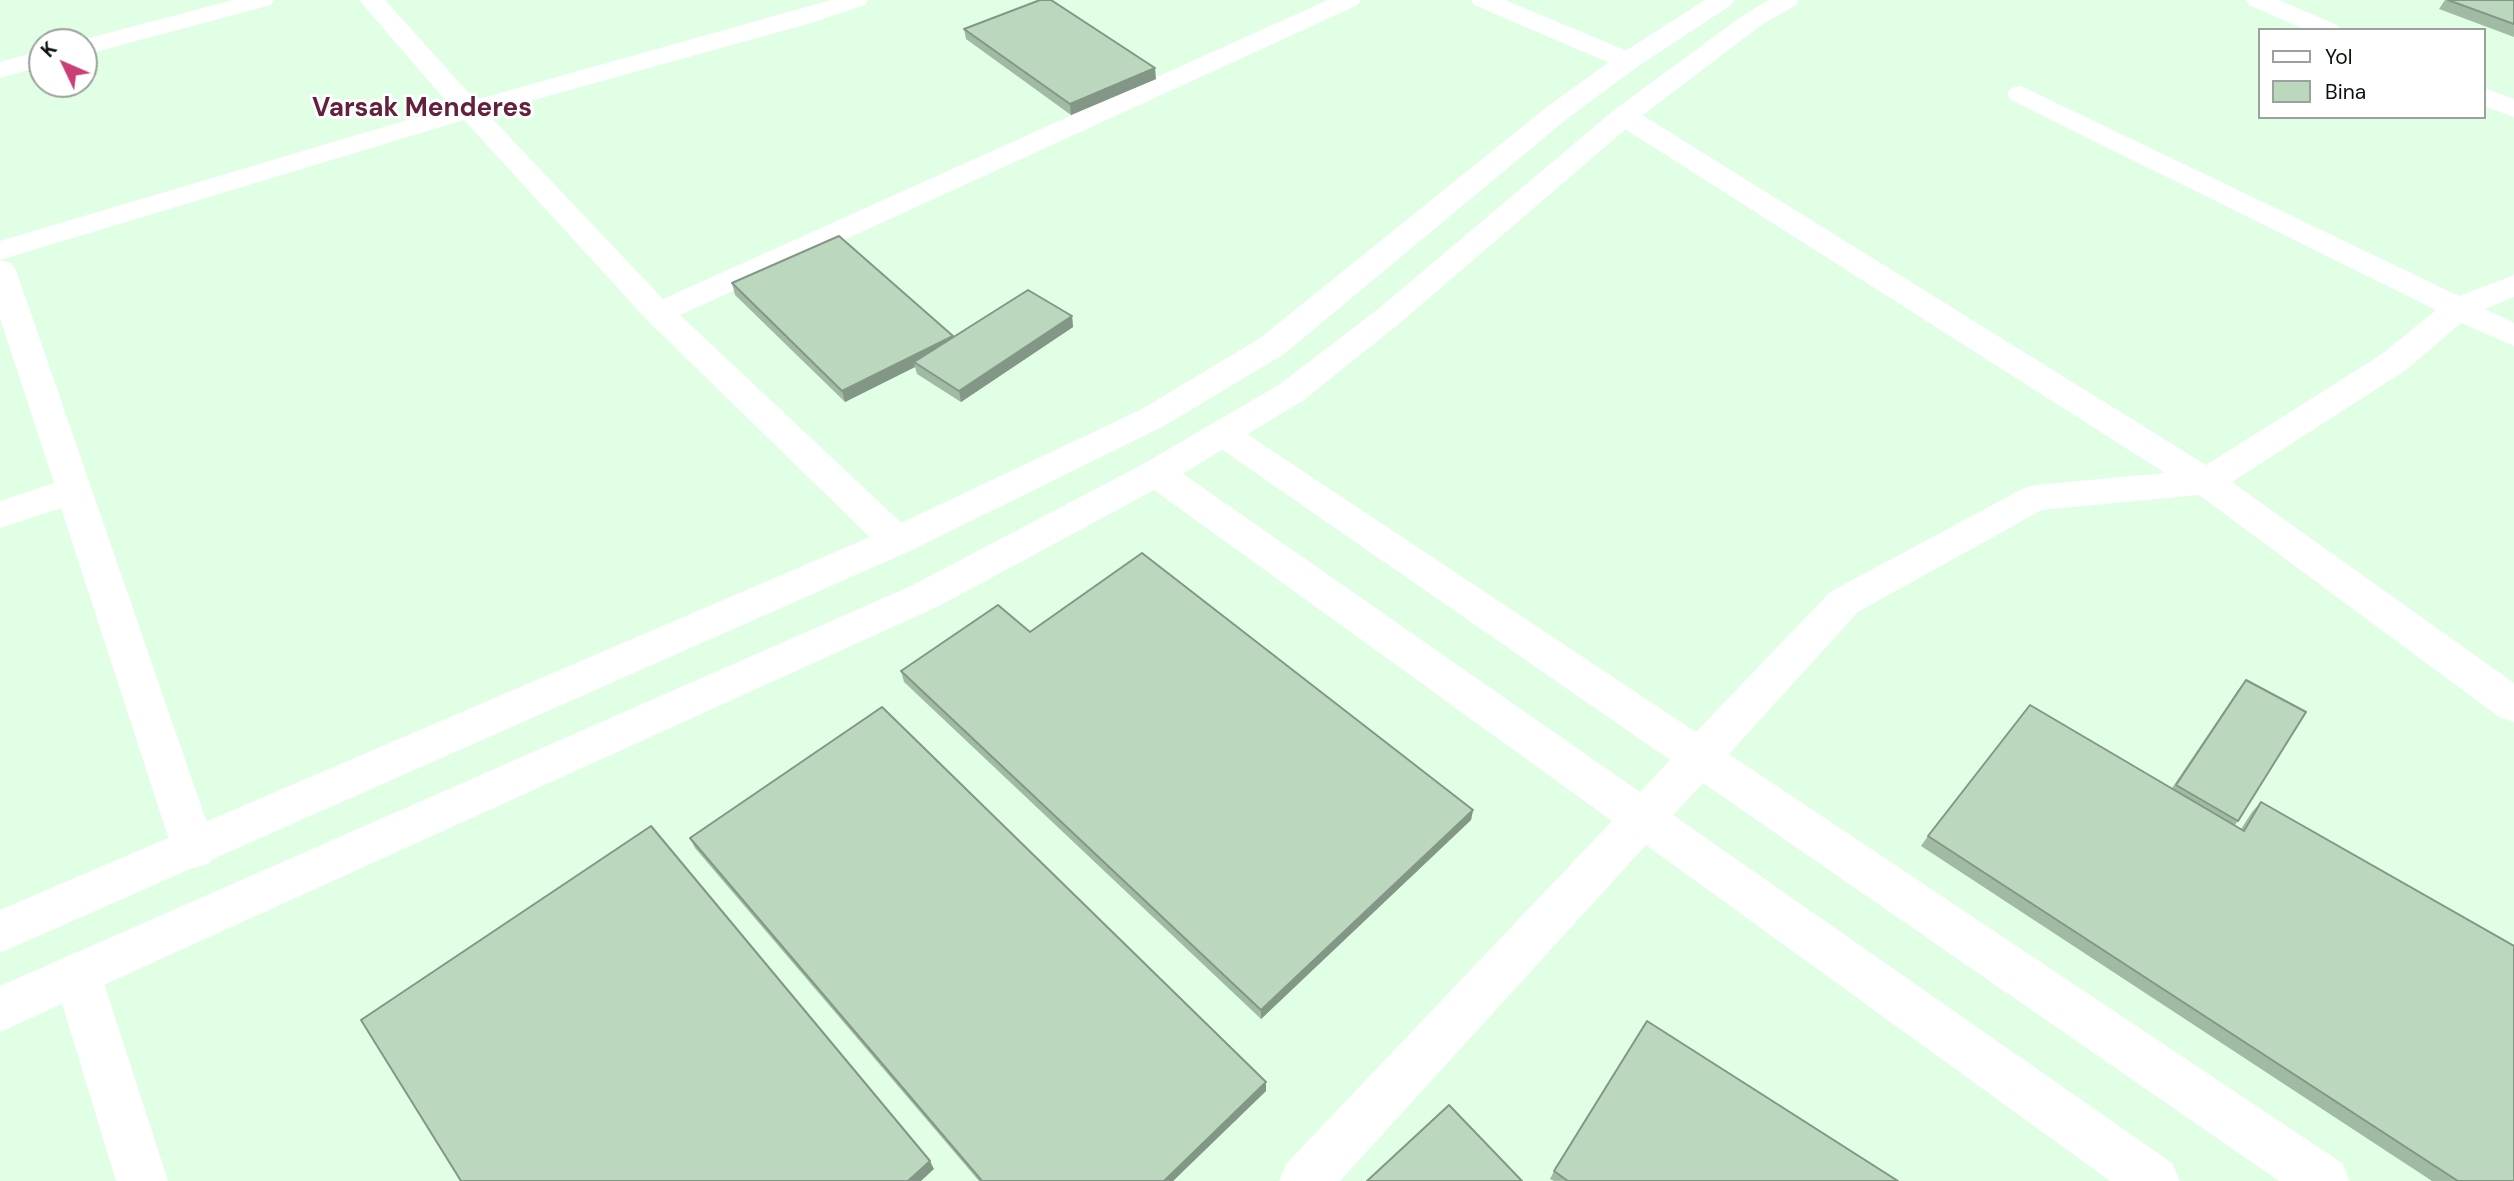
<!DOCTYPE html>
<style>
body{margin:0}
#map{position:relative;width:2514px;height:1181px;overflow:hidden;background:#e1ffe5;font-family:"DM Sans",sans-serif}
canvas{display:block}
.legend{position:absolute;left:2258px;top:28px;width:228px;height:91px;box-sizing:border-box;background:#fff;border:2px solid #9ca19d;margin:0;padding:9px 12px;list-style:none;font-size:21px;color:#08130a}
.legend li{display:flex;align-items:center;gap:14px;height:35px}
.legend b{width:35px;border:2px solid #9ca19d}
.north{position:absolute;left:28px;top:28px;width:70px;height:70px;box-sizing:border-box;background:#fff;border:2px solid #9ca19d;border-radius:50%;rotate:314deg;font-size:19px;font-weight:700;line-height:28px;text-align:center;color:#08130a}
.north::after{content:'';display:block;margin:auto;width:24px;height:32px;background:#c83e76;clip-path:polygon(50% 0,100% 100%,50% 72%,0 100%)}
</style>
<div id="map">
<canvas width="2514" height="1181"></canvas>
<ul class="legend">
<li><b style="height:9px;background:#fff"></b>Yol</li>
<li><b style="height:19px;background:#bbd8bf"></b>Bina</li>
</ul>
<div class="north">K</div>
</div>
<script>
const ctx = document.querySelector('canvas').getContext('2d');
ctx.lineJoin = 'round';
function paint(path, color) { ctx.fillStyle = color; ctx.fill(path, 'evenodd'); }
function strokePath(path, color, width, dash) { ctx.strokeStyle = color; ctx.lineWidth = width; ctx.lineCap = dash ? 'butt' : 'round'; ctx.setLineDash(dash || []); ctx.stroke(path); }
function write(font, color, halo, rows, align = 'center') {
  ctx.font = font + ' "DM Sans",sans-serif'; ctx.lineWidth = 6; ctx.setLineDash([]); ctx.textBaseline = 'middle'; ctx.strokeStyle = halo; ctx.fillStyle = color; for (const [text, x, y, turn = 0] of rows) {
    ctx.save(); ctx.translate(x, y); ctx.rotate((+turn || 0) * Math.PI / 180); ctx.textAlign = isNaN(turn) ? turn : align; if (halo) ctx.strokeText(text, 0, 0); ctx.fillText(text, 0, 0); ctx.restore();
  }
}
paint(new Path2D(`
 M233,0H274L271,5L84,55V42H74Z
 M359,0H385L475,100L831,0H868L865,5L811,23L487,113L663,299L1328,0H1361L1358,5L680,315L910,531L916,541L910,551L897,555L884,551L647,320L464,120L0,260V241L451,107Z
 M1471,0H1505L1637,55L1641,61L1637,67L1628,69L1619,67L1474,5Z
 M2246,0H2279L2337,25L2341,30H2306L2249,5Z
 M42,50V66L0,78V62Z
 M2021,86L2459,296L2514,275V297L2485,309L2514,323V346L2461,323L2406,370L2232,482L2514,683V722L2499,717L2199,495L2042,510L1858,612L1729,754L2342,1163L2350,1181H2279L1703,783L1673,815L2172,1163L2180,1181H2110L1646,845L1340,1181H1279L1287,1163L1612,821L1143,482L1138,473L1143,464L1156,460L1169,464L1640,792L1670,760L1211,442L1206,434L1211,426L1223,422L1235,426L1696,732L1830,592L2022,489L2035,485L2165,473L1614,122L1610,116L1614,110L1624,108L1634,110L2206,465L2382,354L2436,310L2011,100L2007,94L2011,88Z
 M2484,88L2514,99V117L2484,106Z
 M0,260L11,263L16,270L216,849L210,863L194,868L178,863L172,849L61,508L0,528V501L54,483L0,318Z
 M77,952L94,959L101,974L168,1181H116L53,974L60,959Z`), '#fff');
paint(new Path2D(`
 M1705,0H1734L1731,5L1637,67L1568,118L1284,354L1164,426L910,551L0,953V910L884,531L1140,410L1260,338L1548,106L1619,55Z
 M1769,0H1799L1796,5L1760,26L1634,122L1400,323L1304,400L1169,482L939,606L0,1032V986L911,586L1143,464L1280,384L1378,309L1614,110L1742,16Z`), '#fff');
paint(new Path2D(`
 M2445,0H2514V37L2439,9Z
 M964,29L1156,79L1071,115L966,39Z
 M732,283L953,338L1072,316L1073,327L961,402L917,374L915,367L845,402L735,295Z
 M1030,632L1473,810L1471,820L1261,1019L904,682L901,671Z
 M2246,680L2238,821L2235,825L2241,829L2252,812L2261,802L2514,1181H2432L1921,846L1928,836L2172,788L2238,690Z
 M690,838L1266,1082V1091L1173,1181H979L695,848Z
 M1554,1171L1898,1181H1554L1550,1179Z`), '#a1baa4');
paint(new Path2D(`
 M1155,68L1156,79L1071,115L1070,104Z
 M1072,316L1073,327L961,402L959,391Z
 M953,336L955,347L914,362L915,367L845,402L842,391Z
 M1473,810L1471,820L1261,1019V1010Z
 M1266,1082V1091L1173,1181H1164Z
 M930,1161L934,1169L921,1181H908Z`), '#839786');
const building = new Path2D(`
 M1040,0H1051L1155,68L1070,104L964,29Z
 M2448,0H2514V24Z
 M839,236L953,336L842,391L732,283Z
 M1028,290L1072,316L959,391L914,362Z
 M1142,553L1473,810L1261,1010L901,671L998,605L1030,632Z
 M2246,680L2306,712L2238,821L2176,785Z
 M2030,705L2244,831L2261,802L2514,946V1181H2458L1928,836Z
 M882,707L1266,1082L1164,1181H982L690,838Z
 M651,826L930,1161L908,1181H461L361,1020Z
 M1647,1021L1898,1181H1568L1554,1171Z
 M1449,1105L1522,1181H1367Z`);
paint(building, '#bbd8bf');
strokePath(building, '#839786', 2);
write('bold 26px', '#64213b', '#fff', [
 ["Varsak Menderes",422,109]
]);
</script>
